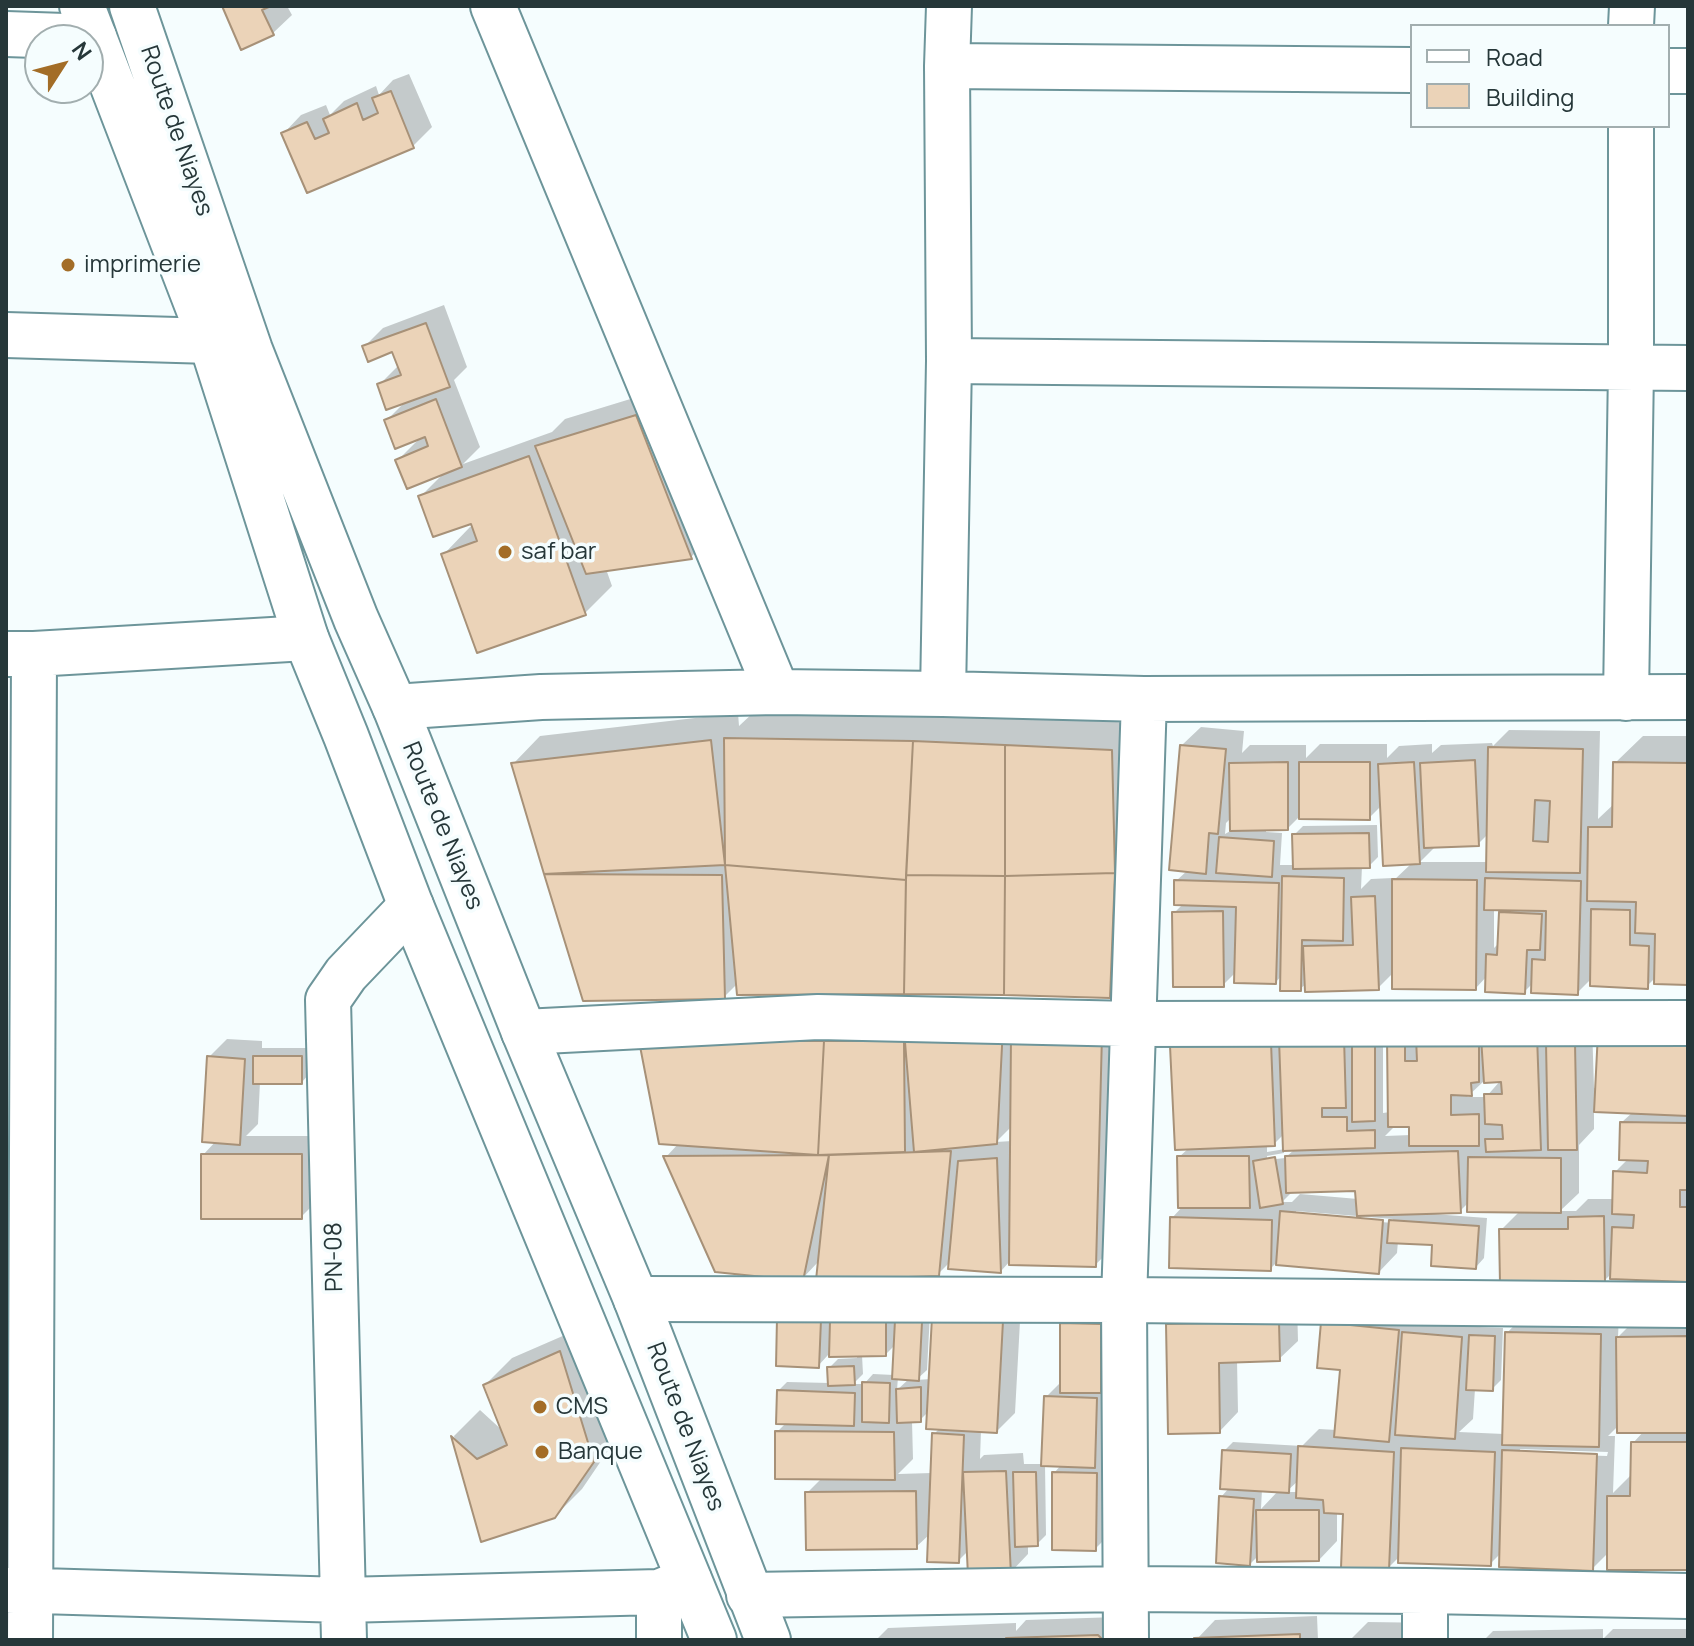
<!DOCTYPE html>
<style>
body{margin:0}
#map{position:relative;width:1694px;height:1646px;overflow:hidden;background:#f5fdfe;font-family:Manrope,sans-serif}
canvas{display:block}
.frame{position:absolute;inset:0;border:8px solid #263739;pointer-events:none}
.legend{position:absolute;left:1410px;top:24px;width:260px;height:104px;box-sizing:border-box;background:#f5fdfe;border:2px solid #a2aeaf;margin:0;padding:10px 14px;list-style:none;font-size:24px;color:#263739}
.legend li{display:flex;align-items:center;gap:16px;height:40px}
.legend b{width:40px;border:2px solid #a2aeaf}
.north{position:absolute;left:24px;top:24px;width:80px;height:80px;box-sizing:border-box;background:#f5fdfe;border:2px solid #a2aeaf;border-radius:50%;rotate:54deg;font-size:22px;font-weight:700;line-height:32px;text-align:center;color:#263739}
.north::after{content:'';display:block;margin:auto;width:28px;height:36px;background:#a36d27;clip-path:polygon(50% 0,100% 100%,50% 72%,0 100%)}
</style>
<div id="map">
<canvas width="1694" height="1646"></canvas>
<div class="frame"></div>
<ul class="legend">
<li><b style="height:10px;background:#fff"></b>Road</li>
<li><b style="height:22px;background:#ebd3b8"></b>Building</li>
</ul>
<div class="north">N</div>
</div>
<script>
const ctx = document.querySelector('canvas').getContext('2d');
ctx.lineJoin = 'round';
function paint(path, color) { ctx.fillStyle = color; ctx.fill(path, 'evenodd'); }
function strokePath(path, color, width, dash) { ctx.strokeStyle = color; ctx.lineWidth = width; ctx.lineCap = dash ? 'butt' : 'round'; ctx.setLineDash(dash || []); ctx.stroke(path); }
function write(font, color, halo, rows, align = 'center') {
  ctx.font = font + ' Manrope,sans-serif'; ctx.lineWidth = 7; ctx.setLineDash([]); ctx.textBaseline = 'middle'; ctx.strokeStyle = halo; ctx.fillStyle = color; for (const [text, x, y, turn = 0] of rows) {
    ctx.save(); ctx.translate(x, y); ctx.rotate((+turn || 0) * Math.PI / 180); ctx.textAlign = isNaN(turn) ? turn : align; if (halo) ctx.strokeText(text, 0, 0); ctx.fillText(text, 0, 0); ctx.restore();
  }
}
paint(new Path2D(`
 M224,6H287L292,15L273,33Z
 M409,74L432,127L413,146L308,191L283,134L301,115L326,105L330,115L344,101L376,86L379,95L393,80Z
 M444,305L467,367L454,380L480,447L463,464L552,432L565,419L663,389L718,530L691,557L606,569L612,586L585,613L443,555L470,527L474,526L472,521L421,496L445,472L398,460L422,436L386,421L406,401L379,385L398,366L393,350L364,347L383,328Z
 M754,712L942,714L1138,723L1137,969L1109,996L738,983L724,997L584,999L513,764L540,736L738,713L739,726Z
 M1201,727L1244,731L1242,753L1250,745H1306V758L1320,744H1387V758L1399,746L1432,744V753L1441,745L1492,743L1493,746L1509,730L1600,731L1598,819L1615,803V763L1643,736H1688V983L1656,977L1647,986L1592,978L1577,993L1533,983L1524,992L1487,976L1476,988L1394,972L1378,988L1307,983L1300,989L1282,975L1276,982L1236,972L1223,985L1174,913L1183,904L1176,881L1188,870L1182,745ZM1382,805L1412,863L1393,881V878L1371,879L1361,889L1362,866H1369L1378,857L1377,825L1303,826L1294,835L1295,865H1280L1282,833L1266,832V828H1288L1299,817L1369,818ZM1232,817V830L1225,834L1226,823ZM1489,833V862H1420L1436,846L1478,844ZM1494,908H1506L1501,913L1499,943L1494,948Z
 M1128,1009L1123,1238L1095,1265L1011,1260L1001,1271L951,1261L938,1274L819,1261L802,1279L666,1157L679,1143L641,1042ZM1012,1126V1141L996,1142Z
 M1688,1018V1280L1612,1273L1604,1281L1501,1230L1521,1210L1470,1201L1460,1211H1433V1214L1487,1218L1484,1258L1476,1267L1434,1244L1398,1241L1397,1253L1379,1272L1276,1263L1270,1269L1172,1218L1183,1206L1179,1157L1189,1148L1172,1047L1383,1031V1113L1390,1112L1389,1038L1592,1025L1594,1088H1597ZM1501,1080L1486,1097H1467L1484,1081ZM1594,1110L1633,1112L1622,1122L1628,1159L1615,1172L1614,1199H1588L1576,1211H1560L1579,1193V1145L1594,1129ZM1393,1125H1411V1135L1385,1136L1393,1128ZM1284,1134L1285,1149L1267,1152V1145L1274,1144ZM1284,1149H1295L1285,1158L1267,1160V1156L1284,1153ZM1357,1189L1358,1199L1300,1194L1292,1202H1282L1291,1193V1191ZM1296,1211L1393,1219V1223L1296,1215Z
 M227,1039L262,1041V1048H310V1073L302,1082H260L258,1124L246,1136H320V1198L301,1217L203,1155L216,1141L209,1057Z
 M1021,1303L1015,1413L997,1431L981,1430L980,1459L984,1455L1023,1453L1024,1464H1043L1046,1397L1062,1381V1324L1071,1315L1109,1316L1114,1530L1095,1549L1054,1473L1062,1464H1045L1046,1535L1037,1544H1028V1554L1010,1573L969,1550L958,1561L930,1534L916,1547L807,1493L823,1477L777,1432L787,1422L778,1391L787,1382L830,1383L829,1368L838,1359L857,1358V1355H828L818,1366L778,1364L829,1312V1325L841,1313H894V1324L906,1312L930,1313L927,1370L916,1380L931,1379ZM896,1344L894,1375L873,1374L864,1384H853L863,1374L862,1355L886,1354ZM898,1377L910,1378L897,1390ZM929,1411L940,1428L934,1434L932,1473L898,1474L913,1459L912,1421L920,1420Z
 M1297,1304L1298,1341L1279,1359L1237,1360L1238,1412L1220,1431L1168,1325L1187,1306Z
 M1525,1314L1619,1316L1618,1337L1636,1319H1688V1568L1609,1552L1592,1569L1501,1553L1490,1564L1400,1556L1388,1568L1346,1512H1337V1541L1319,1560L1259,1555L1250,1564L1221,1497L1230,1487L1224,1451L1233,1442L1302,1446L1319,1429L1337,1430L1342,1368L1323,1323L1479,1319V1327L1503,1328L1501,1380L1492,1389H1475L1473,1419L1459,1432L1504,1434L1507,1333ZM1619,1425L1644,1431L1633,1443L1632,1474L1613,1493L1615,1436H1608ZM1520,1449L1608,1452L1607,1456L1520,1453ZM1299,1480L1298,1492H1286ZM1262,1489L1279,1490L1261,1509Z
 M588,1325L620,1433L582,1489L554,1517L482,1540L454,1436L480,1410L504,1432L485,1385L512,1358Z
 M1317,1616L1318,1640H1196L1215,1620Z
 M1117,1617L1137,1640H876L888,1628L1016,1623V1631L1026,1620Z
 M1368,1622L1439,1623L1438,1640H1350Z
 M1603,1629V1639L1613,1629H1688V1640H1484L1493,1631Z`), '#0003');
const building = new Path2D(`
 M222,6H271L262,10L274,35L241,50Z
 M391,91L414,148L307,193L281,133L307,122L315,139L329,133L323,119L357,103L363,120L378,113L372,98Z
 M426,323L450,387L386,410L377,384L401,375L392,352L368,362L362,346Z
 M436,399L462,467L407,489L395,460L428,446L425,437L395,449L384,420Z
 M636,415L692,559L586,574L535,446Z
 M529,456L586,615L477,653L441,554L477,541L471,524L433,537L418,496Z
 M724,738L913,741L906,880L725,865Z
 M711,740L725,865L544,874L511,763Z
 M913,741L1005,745V876L906,875Z
 M1005,745L1112,750L1115,873L1005,876Z
 M1180,745L1226,749L1218,834L1209,833L1206,874L1169,870Z
 M1488,747L1583,749L1580,873L1486,872ZM1535,800L1550,801L1548,842L1533,841Z
 M1475,760L1479,846L1424,848L1420,763Z
 M1288,762V830L1230,831L1229,763Z
 M1299,762H1370V820L1299,819Z
 M1414,762L1420,864L1383,866L1378,764Z
 M1613,762L1688,763V985L1654,984L1655,934L1635,933L1636,902L1587,901L1588,827H1612Z
 M1369,833L1370,868L1293,869L1292,834Z
 M1219,837L1274,841L1272,877L1216,873Z
 M725,865L906,880L904,994L737,995Z
 M1115,873L1110,998L1004,995L1005,876Z
 M544,874L722,875L725,999L583,1001Z
 M906,875L1005,876L1004,995L904,994Z
 M1282,876L1344,878L1343,941L1302,940L1301,991H1280Z
 M1485,878L1581,881L1578,995L1531,993L1532,959L1545,960L1546,911L1484,910Z
 M1392,879L1477,880L1476,990L1392,989Z
 M1174,880L1279,883L1276,984L1234,983L1236,907L1174,905Z
 M1375,896L1379,990L1305,992L1303,946L1353,945L1351,897Z
 M1591,909L1630,910V945L1649,946L1648,989L1590,986Z
 M1223,911L1224,987H1173L1172,912Z
 M1499,912L1542,914L1540,950H1527L1525,994L1485,992L1486,954L1497,955Z
 M1003,1027L997,1144L914,1152L904,1030Z
 M1598,1032L1688,1036V1116L1594,1112Z
 M1011,1035H1102L1096,1267L1009,1265Z
 M1537,1035L1541,1150L1486,1152L1485,1139H1503L1502,1125L1485,1124L1484,1094H1502L1501,1082L1484,1083L1481,1037Z
 M1344,1037L1346,1108H1322V1117H1347V1131L1375,1130V1148L1283,1151L1279,1039Z
 M1387,1038H1405V1061H1417L1416,1038H1479V1082L1471,1083L1472,1096L1451,1095V1115L1479,1114V1146H1409V1127H1388Z
 M1352,1039H1375V1121L1352,1122Z
 M639,1041H824L818,1155L659,1144Z
 M824,1041H904L905,1152L818,1155Z
 M1271,1042L1275,1146L1175,1150L1170,1046Z
 M1546,1043H1575L1577,1150H1548Z
 M207,1056L245,1059L240,1145L202,1142Z
 M253,1056H302V1084H253Z
 M1620,1122L1688,1123V1190H1680V1207H1688V1282L1610,1279L1612,1227L1633,1228L1634,1215L1612,1214L1613,1171L1647,1173L1648,1161L1619,1160Z
 M951,1151L939,1276L816,1280L829,1155Z
 M1458,1151L1461,1213L1357,1216L1355,1191L1286,1193L1285,1156Z
 M201,1154H302V1219H201Z
 M829,1155L803,1281L715,1272L663,1156Z
 M1177,1156H1249L1250,1208H1178Z
 M1275,1157L1283,1204L1260,1208L1253,1161Z
 M1468,1157L1561,1158V1213L1467,1212Z
 M997,1158L1001,1273L948,1269L958,1161Z
 M1280,1211L1383,1220L1379,1274L1276,1265Z
 M1604,1216L1605,1283L1500,1284L1499,1229H1568V1217Z
 M1170,1217L1272,1220L1271,1271L1169,1268Z
 M1389,1220L1479,1226L1476,1269L1431,1266L1432,1245L1387,1243Z
 M932,1317L1003,1321L997,1433L926,1429Z
 M777,1318L821,1320L819,1368L776,1366Z
 M895,1320L922,1322L919,1381L892,1379Z
 M830,1321H886V1356L829,1357Z
 M1279,1322L1280,1361L1219,1363L1220,1433L1168,1434L1166,1324Z
 M1321,1322L1399,1330L1389,1442L1334,1437L1340,1370L1317,1368Z
 M1060,1323L1101,1324V1393H1060Z
 M1402,1332L1462,1337L1455,1439L1395,1435Z
 M1505,1332L1601,1334L1599,1447L1502,1445Z
 M1469,1335L1495,1336L1493,1391L1466,1390Z
 M1688,1336V1433H1617L1616,1337Z
 M560,1351L594,1462L555,1518L481,1542L451,1436L477,1459L507,1445L483,1385Z
 M854,1366L855,1385L828,1386L827,1367Z
 M862,1382L890,1383L889,1423L862,1422Z
 M921,1387V1422L897,1423L896,1389Z
 M777,1390L855,1393L854,1426L776,1424Z
 M1044,1396L1097,1398L1095,1468L1041,1466Z
 M775,1431L894,1432L895,1480L775,1479Z
 M932,1433L964,1435L959,1563L927,1562Z
 M1631,1442H1688V1570H1607V1496H1630Z
 M1298,1446L1394,1452L1389,1570L1341,1568L1343,1514L1324,1513L1323,1500L1296,1498Z
 M1401,1448L1495,1452L1491,1566L1398,1563Z
 M1222,1450L1291,1454L1289,1493L1220,1489Z
 M1502,1450L1597,1454L1593,1571L1499,1567Z
 M1006,1471L1011,1575L968,1576L963,1472Z
 M1013,1472H1036L1038,1546L1015,1547Z
 M1052,1472L1097,1473L1096,1551L1052,1550Z
 M916,1491L917,1549L806,1550L805,1492Z
 M1219,1496L1254,1499L1250,1566L1216,1563Z
 M1256,1510H1319V1561L1257,1562Z
 M1300,1634V1640H1194V1638Z
 M1098,1635L1103,1640H1006V1638Z`);
paint(building, '#ebd3b8');
strokePath(building, '#a79178', 2);
const minor = new Path2D(`
 M493,6L777,692
 M1631,26L1632,6
 M6,34L94,37
 M947,66L1412,70
 M1668,71H1688
 M6,335L211,341
 M949,361L1688,368
 M6,654H34L306,638
 M943,694L949,361L947,66L949,6
 M1626,698L1631,368V126
 M395,707L541,697L777,692L943,694L1144,699L1688,697
 M524,1032L818,1017L1133,1024L1688,1023
 M636,1299L1124,1300L1688,1305
 M6,1590L343,1600L659,1592L689,1580
 M1425,1591V1640
 M749,1595L1125,1589L1425,1591L1688,1596
 M30,1640L34,654
 M344,1640L328,1000L346,974L411,906
 M659,1640V1592
 M1126,1640L1124,1300L1144,699`);
const secondary = new Path2D(`
 M82,6L211,341L306,638L346,736L411,906L714,1640
 M132,6L250,350L356,619L395,707L524,1032L636,1299L768,1640`);
strokePath(minor, '#6d959a', 48);
strokePath(secondary, '#6d959a', 48);
strokePath(minor, '#fff', 44);
strokePath(secondary, '#fff', 44);
for (const [x, y, r, color] of [
 [68,265,8,"#a36d27"],
 [505,552,8,"#a36d27"],
 [540,1407,8,"#a36d27"],
 [542,1452,8,"#a36d27"]
]) { const dot = new Path2D(); dot.arc(x, y, r, 0, 2 * Math.PI); ctx.fillStyle = color; ctx.fill(dot); strokePath(dot, '#f5fdfe', 3); }
write('24px', '#263739', '#f5fdfe', [
 ["Route de Niayes",176,131,71],
 ["Route de Niayes",442,826,68],
 ["PN-08",335,1257,-91],
 ["Route de Niayes",685,1427,69]
]);
write('24px', '#263739', '#f5fdfe', [
 ["imprimerie",84,265],
 ["saf bar",521,552],
 ["CMS",556,1407],
 ["Banque",558,1452]
], 'left');
</script>
